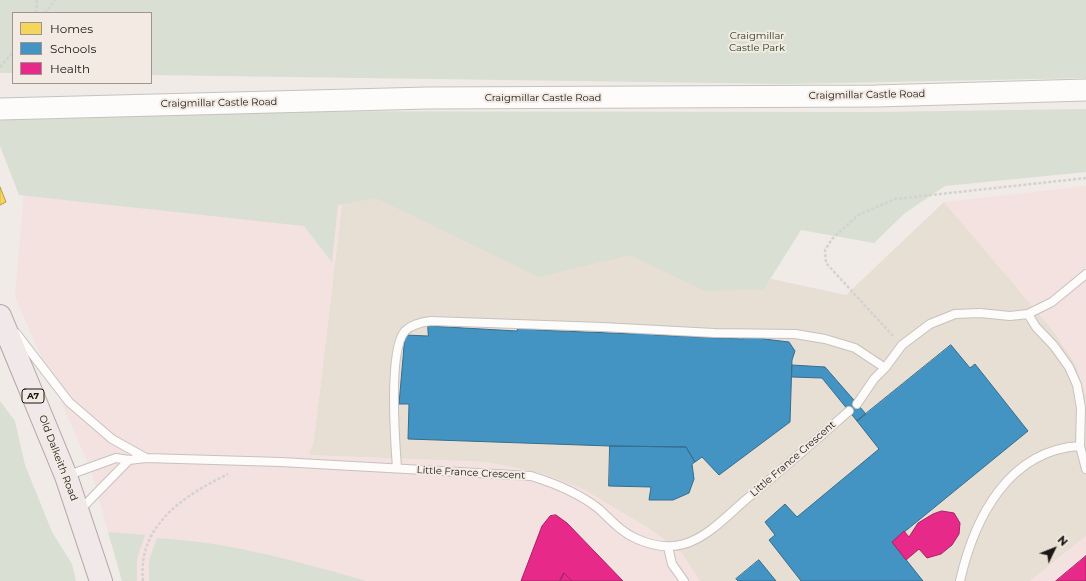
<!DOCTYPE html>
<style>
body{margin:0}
#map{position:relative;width:1086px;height:581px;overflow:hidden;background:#f0ebe6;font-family:Montserrat,sans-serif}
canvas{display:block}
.legend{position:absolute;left:12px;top:12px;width:140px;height:72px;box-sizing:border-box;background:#f3eae3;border:1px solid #9c9590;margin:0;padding:5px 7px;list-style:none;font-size:12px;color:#191613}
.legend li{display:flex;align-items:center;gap:8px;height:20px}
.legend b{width:20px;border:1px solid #9c9590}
.north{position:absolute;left:1034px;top:529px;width:40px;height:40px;-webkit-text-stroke:3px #f3eae3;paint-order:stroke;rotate:47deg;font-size:11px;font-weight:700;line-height:16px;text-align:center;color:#191613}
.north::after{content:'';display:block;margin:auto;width:14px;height:18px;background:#191613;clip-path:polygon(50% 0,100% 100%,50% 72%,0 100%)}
</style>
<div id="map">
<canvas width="1086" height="581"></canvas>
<ul class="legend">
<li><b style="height:11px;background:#f6d55c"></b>Homes</li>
<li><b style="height:11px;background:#4393c3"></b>Schools</li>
<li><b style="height:11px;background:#e7298a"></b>Health</li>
</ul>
<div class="north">N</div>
</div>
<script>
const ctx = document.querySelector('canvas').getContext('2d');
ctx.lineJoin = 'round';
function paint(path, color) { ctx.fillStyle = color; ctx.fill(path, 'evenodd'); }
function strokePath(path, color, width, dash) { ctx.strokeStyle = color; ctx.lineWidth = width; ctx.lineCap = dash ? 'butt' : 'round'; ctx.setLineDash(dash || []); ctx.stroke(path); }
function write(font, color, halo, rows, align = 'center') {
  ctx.font = font + ' Montserrat,sans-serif'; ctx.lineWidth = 4; ctx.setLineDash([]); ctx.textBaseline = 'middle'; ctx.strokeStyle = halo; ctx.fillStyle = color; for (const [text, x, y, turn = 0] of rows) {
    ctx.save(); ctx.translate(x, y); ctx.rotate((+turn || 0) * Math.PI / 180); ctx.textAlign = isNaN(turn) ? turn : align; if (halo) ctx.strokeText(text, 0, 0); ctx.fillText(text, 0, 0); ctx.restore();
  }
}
paint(new Path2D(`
 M344,187L846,295L944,202L1051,328L1076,365L1086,396V536L1030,581H700L695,575L545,474L486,462L308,455L314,440Z`), '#e7ded4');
paint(new Path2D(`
 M30,118L344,187L314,440L309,455L486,462L545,474L585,490L649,528L682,553L700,581H122L91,470L15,297Z
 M1086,186V396L1076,365L1051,328L944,202Z
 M1086,536V581H1030Z`), '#f3e2df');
paint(new Path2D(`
 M0,0H1086V78L787,84L151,75V13H13V73H0Z
 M1086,109V172L945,186L905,213L874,243L801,230L764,289L705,291L630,255L539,277L376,198L338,205L332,262L304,226L19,195L0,146V117L147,111L874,112Z
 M0,401L15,421L25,465L52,532L72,564L76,581H0Z
 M108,532L145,535L137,558V581H122Z
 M157,538C229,542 297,561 366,581H149V560Z`), '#d9dfd2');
const homes = new Path2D(`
 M0,187L6,202L0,205Z`);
paint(homes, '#f6d55c');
strokePath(homes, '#b49c46', 1);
const schools = new Path2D(`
 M428,326L517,331L518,327L537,326V330L635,334V330L654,331V335L743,339V335L764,334V339L789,342L795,351L792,360L790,422L719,475L702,457L695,462L686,447L610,446L408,439L409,404H399L405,335L428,336Z
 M951,345L970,368L975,364L1028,431L892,542L923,581H801L769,540L775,535L765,522L785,504L797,517L879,449L857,421Z
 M792,365L825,367L866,414L857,421L822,378L792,377Z
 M610,446L686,447L695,462L692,464L694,479L689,493L673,500H649L651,487L609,486Z
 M759,560L776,581H738L736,579Z`);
paint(schools, '#4393c3');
strokePath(schools, '#366e8e', 1);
const health = new Path2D(`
 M942,511L954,513L960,523L959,534L952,545L941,554L927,558L919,549L906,560L892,542L904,531L909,537L918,523L933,514Z
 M556,515L567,523L623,581H572L564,573L560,581H521L542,526L550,516Z
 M1086,556V581H1056Z
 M564,573L572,581H560Z`);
paint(health, '#e7298a');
strokePath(health, '#a92366', 1);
const lane = new Path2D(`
 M1028,314L1036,327L1054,346L1069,367L1077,385L1081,408L1080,446L1086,469
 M16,333L69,402L112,439L146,458
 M857,404L874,379L885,368L902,345L930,324L955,314L980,313L1010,316L1028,314L1052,302L1086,274
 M397,468C395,441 388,350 405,331C412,324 422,322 431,321L602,327L714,333L795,334L825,339L855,348L885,368
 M66,476L116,458L129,460L146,458L281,462L531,476C554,483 579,493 599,509C611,520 621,532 637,539C651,545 668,549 684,544C706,538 726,517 743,502C779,472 814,442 849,411
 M80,510L129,460
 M668,547L672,564L684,581
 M960,581C974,519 1008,450 1080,446`);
const secondary = new Path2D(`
 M0,109L428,98L876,96L1086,90`);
const primary = new Path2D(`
 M0,316L66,476L101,581`);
strokePath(lane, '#c6c2bf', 10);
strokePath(secondary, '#c6c2bf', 23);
strokePath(primary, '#b5a5a7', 24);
strokePath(new Path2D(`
 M36,13L37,0
 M45,13L55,0
 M0,67L13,52
 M893,336L826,263L825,250L832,239L858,215L895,199L1086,178
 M143,581C137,525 185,495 228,474`), '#d4d2d1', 2.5, [3, 2]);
strokePath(lane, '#fdfcfb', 8);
strokePath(secondary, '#fdfcfb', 21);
strokePath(primary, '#f0e8e9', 22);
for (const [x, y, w] of [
 [33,396,22]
]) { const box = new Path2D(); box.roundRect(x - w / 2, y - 7, w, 14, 3); ctx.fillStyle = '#f3eae3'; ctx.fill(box); strokePath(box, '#191613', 1); }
write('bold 9px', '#191613', null, [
 ["A7",33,396]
]);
write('10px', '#1f3c13', '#f3eae3', [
 ["Craigmillar",757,36],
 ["Castle Park",757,48]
]);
write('10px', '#191613', '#f3eae3', [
 ["Craigmillar Castle Road",867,95,-1],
 ["Craigmillar Castle Road",543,98],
 ["Craigmillar Castle Road",219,103,-1],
 ["Old Dalkeith Road",58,458,69],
 ["Little France Crescent",793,459,-41],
 ["Little France Crescent",471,473,3]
]);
</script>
